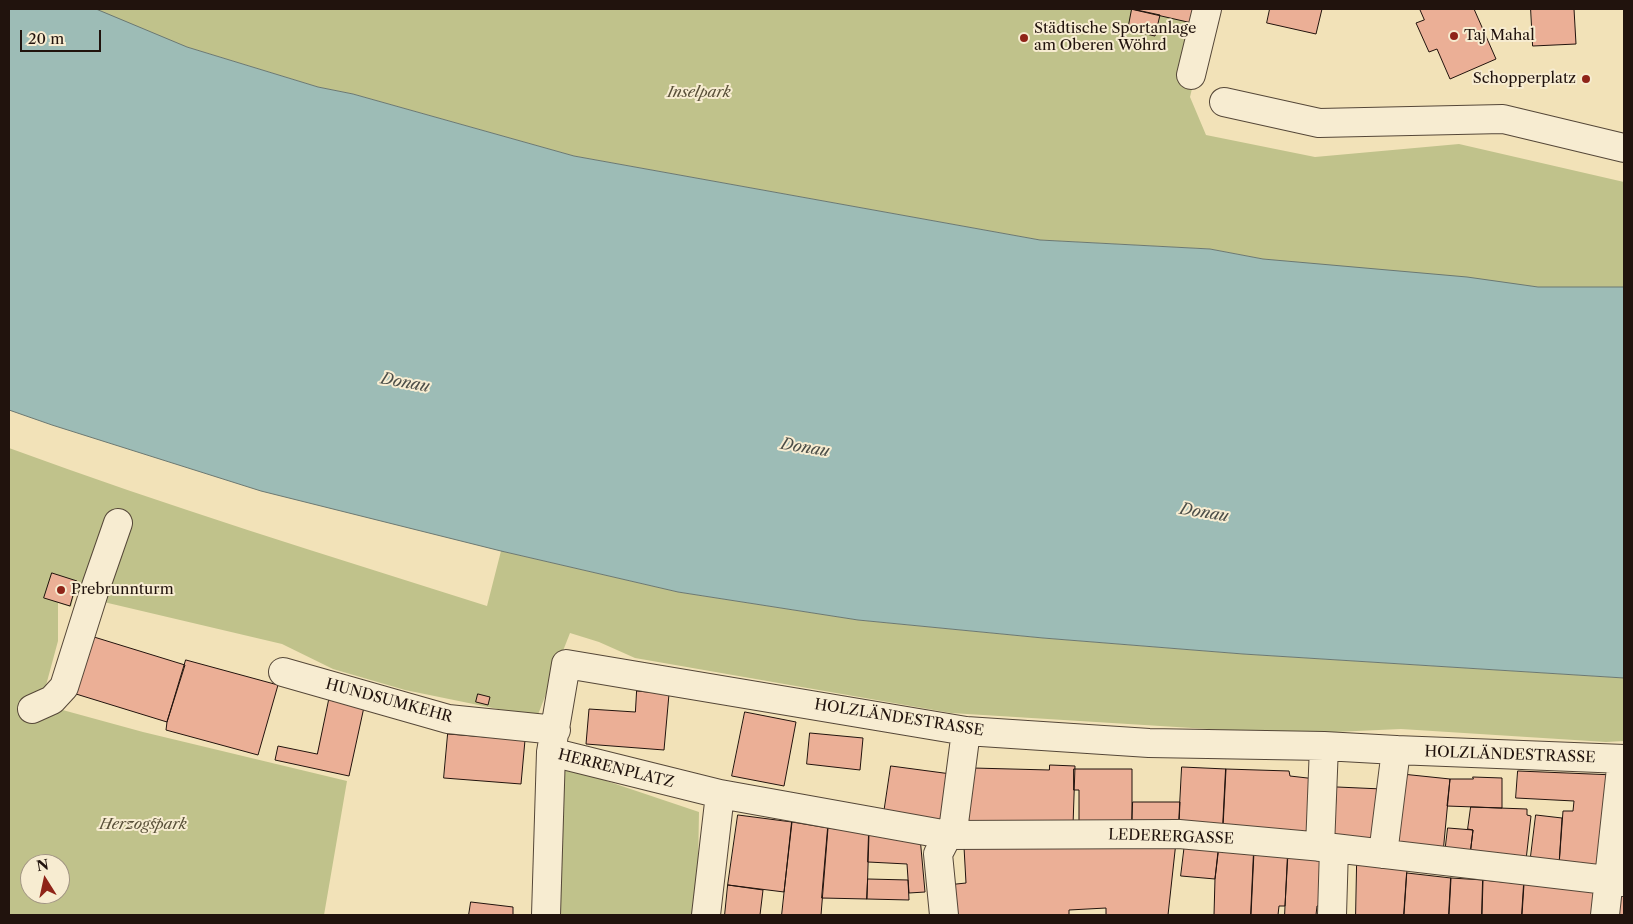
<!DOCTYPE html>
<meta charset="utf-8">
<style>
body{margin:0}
#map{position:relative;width:1633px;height:924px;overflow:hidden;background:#f2e2b8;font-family:"Libre Caslon Text",serif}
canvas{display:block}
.frame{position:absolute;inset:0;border:10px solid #21130d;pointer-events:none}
.north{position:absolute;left:20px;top:854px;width:50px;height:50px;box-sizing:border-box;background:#f7ecd1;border:1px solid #a19583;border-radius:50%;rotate:350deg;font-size:14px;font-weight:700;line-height:20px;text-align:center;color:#21130d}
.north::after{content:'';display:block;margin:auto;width:18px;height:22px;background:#8f2418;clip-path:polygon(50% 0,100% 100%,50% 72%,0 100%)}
.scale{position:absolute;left:20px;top:30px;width:81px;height:22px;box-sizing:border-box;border:2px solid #21130d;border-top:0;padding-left:6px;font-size:15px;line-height:18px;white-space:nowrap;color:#21130d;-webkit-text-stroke:4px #f7ecd1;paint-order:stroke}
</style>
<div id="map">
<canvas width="1633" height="924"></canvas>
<div class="frame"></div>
<div class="north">N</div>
<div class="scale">20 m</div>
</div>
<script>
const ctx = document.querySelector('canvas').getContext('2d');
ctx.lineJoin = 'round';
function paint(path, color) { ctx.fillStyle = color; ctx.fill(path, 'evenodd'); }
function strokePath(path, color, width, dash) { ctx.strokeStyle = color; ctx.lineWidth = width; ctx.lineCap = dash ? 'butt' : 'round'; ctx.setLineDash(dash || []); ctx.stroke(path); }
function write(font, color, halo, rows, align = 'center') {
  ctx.font = font + ' "Libre Caslon Text",serif'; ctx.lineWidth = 4; ctx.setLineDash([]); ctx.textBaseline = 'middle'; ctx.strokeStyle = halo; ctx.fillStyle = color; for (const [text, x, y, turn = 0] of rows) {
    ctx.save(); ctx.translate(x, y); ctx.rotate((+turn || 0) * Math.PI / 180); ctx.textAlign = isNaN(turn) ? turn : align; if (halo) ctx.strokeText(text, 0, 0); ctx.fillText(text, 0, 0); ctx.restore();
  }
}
paint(new Path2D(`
 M82,9H1211L1190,97L1206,135L1315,157L1459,144L1624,182V287H1538L1263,259L1210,249L1040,240L574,156L353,94L318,87L187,47Z
 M9,448C166,506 327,555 487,606L501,551L678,592L858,620L1043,638L1243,654L1624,678V741L1606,742L1401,729L1289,734L951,713L635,658L599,642L570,633L537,717L405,690L333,669L282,644L74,595L71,607L58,603V641L45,689L59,709L143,732L347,781L324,915H9ZM30,864H60V894H30Z
 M562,766L699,812L698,867L694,915H557Z`), '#c0c28b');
const water = new Path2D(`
 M9,9H96L187,47L318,87L353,94L574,156L1040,240L1210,249L1263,259L1467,277L1538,287H1624V678L1243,654L1043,638L858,620L678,592L501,551L261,491L52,425L9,410Z`);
paint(water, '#9dbcb6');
strokePath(water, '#6b7872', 1);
const building = new Path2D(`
 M1131,9H1201L1198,24Z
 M1132,9L1160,15L1155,36L1128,30Z
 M1270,9H1322L1316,34L1267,23Z
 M1420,9H1474L1496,59L1450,79L1437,49L1429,52L1416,23L1424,20Z
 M1531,9H1574L1576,44L1533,46Z
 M52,573L77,581L70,606L44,598Z
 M94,637L185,665L167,722L76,694Z
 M186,660L278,685L258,755L166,730L167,722Z
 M637,691L669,694L664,750L586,744L589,709L635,712Z
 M478,694L490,697L488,705L476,702Z
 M329,700L364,707L349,776L275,760L278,746L317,754Z
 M745,712L796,722L784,786L732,776Z
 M810,733L863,738L860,770L807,764Z
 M448,734L525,740L521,784L444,778Z
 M1050,765L1075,766L1073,826L965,824L973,768L1049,770Z
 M891,766L951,774L945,822L884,813Z
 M1182,767L1226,769L1223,827L1179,824Z
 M1074,769H1132V825L1079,826V790H1074Z
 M1226,769L1289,771L1290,776L1316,779L1313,833L1223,827Z
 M1518,771L1615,775L1604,869L1559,865L1563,811H1573L1574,801L1516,798Z
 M1402,774L1450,779L1443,853L1395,848Z
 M1473,777L1502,778V808L1447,806L1450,779H1473Z
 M1337,787L1382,789L1378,840L1334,837Z
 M1133,802H1180L1179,824L1132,825Z
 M1471,807L1527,809V815L1531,816L1526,860L1470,855L1473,830L1468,829Z
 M738,815L792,822L784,892L728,885Z
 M1536,815L1562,818L1559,865L1530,864Z
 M792,822L828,828L821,915H782Z
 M828,828L869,833L867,899L822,898Z
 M1448,828L1473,830L1470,855L1445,853Z
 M869,833L920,837L925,892L909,893L907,864L868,862Z
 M1176,842L1168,915H1106V908L1069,910V915H953L947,885L966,883L964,847Z
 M1185,843L1219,846L1215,879L1181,876Z
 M1219,846L1254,851L1251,915H1214L1215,879Z
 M1254,851L1288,853L1285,906H1279L1278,915H1251Z
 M1288,853L1323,856L1320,906H1317L1316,915H1285Z
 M1357,863L1407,869L1404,915H1356Z
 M1407,873L1451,878L1449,915H1404Z
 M1451,878L1483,880L1482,915H1449Z
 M868,879L908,880L909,900L867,899Z
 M1483,880L1524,884L1522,915H1482Z
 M1524,884L1598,889L1597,915H1522Z
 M728,885L763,890L760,915H725Z
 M1614,894L1624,895V915H1612Z
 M471,902L513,907V915H469Z`);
paint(building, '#ebaf96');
strokePath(building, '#21130d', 1);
const minor = new Path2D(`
 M1191,75L1207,9
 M1224,102L1319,123L1503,119L1624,148
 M283,672L448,719L556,730
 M32,709L52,700L64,687L94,592L118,523
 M551,752L720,794L706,915
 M720,794L948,835L1179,834L1334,848L1624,882
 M1320,847L1324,746
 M1383,854L1396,750
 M546,915L551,752L566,664L966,731L1149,743L1324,746L1396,750L1624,759
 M944,915L938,854L954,823L966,731
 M1332,915L1334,848
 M1605,915L1622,759`);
strokePath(minor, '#554738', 30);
strokePath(minor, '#f7ecd1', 28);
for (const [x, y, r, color] of [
 [1454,36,5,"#8f2418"],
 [1024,38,5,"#8f2418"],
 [1586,79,5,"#8f2418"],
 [61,590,5,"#8f2418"]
]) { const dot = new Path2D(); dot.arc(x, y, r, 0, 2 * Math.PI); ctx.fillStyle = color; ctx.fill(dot); strokePath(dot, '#f7ecd1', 2); }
write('15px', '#21130d', '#f7ecd1', [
 ["Städtische Sportanlage",1034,29],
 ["am Oberen Wöhrd",1034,46],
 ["Taj Mahal",1464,36],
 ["Schopperplatz",1576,79,"right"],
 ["Prebrunnturm",71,590]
], 'left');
write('italic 15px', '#595039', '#f7ecd1', [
 ["Inselpark",699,93],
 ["Herzogspark",143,825]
]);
write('15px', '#21130d', '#f7ecd1', [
 ["HUNDSUMKEHR",389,701,15],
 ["HOLZLÄNDESTRASSE",899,718,9],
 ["HOLZLÄNDESTRASSE",1510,755,2],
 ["HERRENPLATZ",616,769,14],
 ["LEDERERGASSE",1171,837,2]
]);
write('italic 16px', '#4c4e48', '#f7ecd1', [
 ["Donau",405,383,10],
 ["Donau",805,448,9],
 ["Donau",1204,513,9]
]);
</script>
